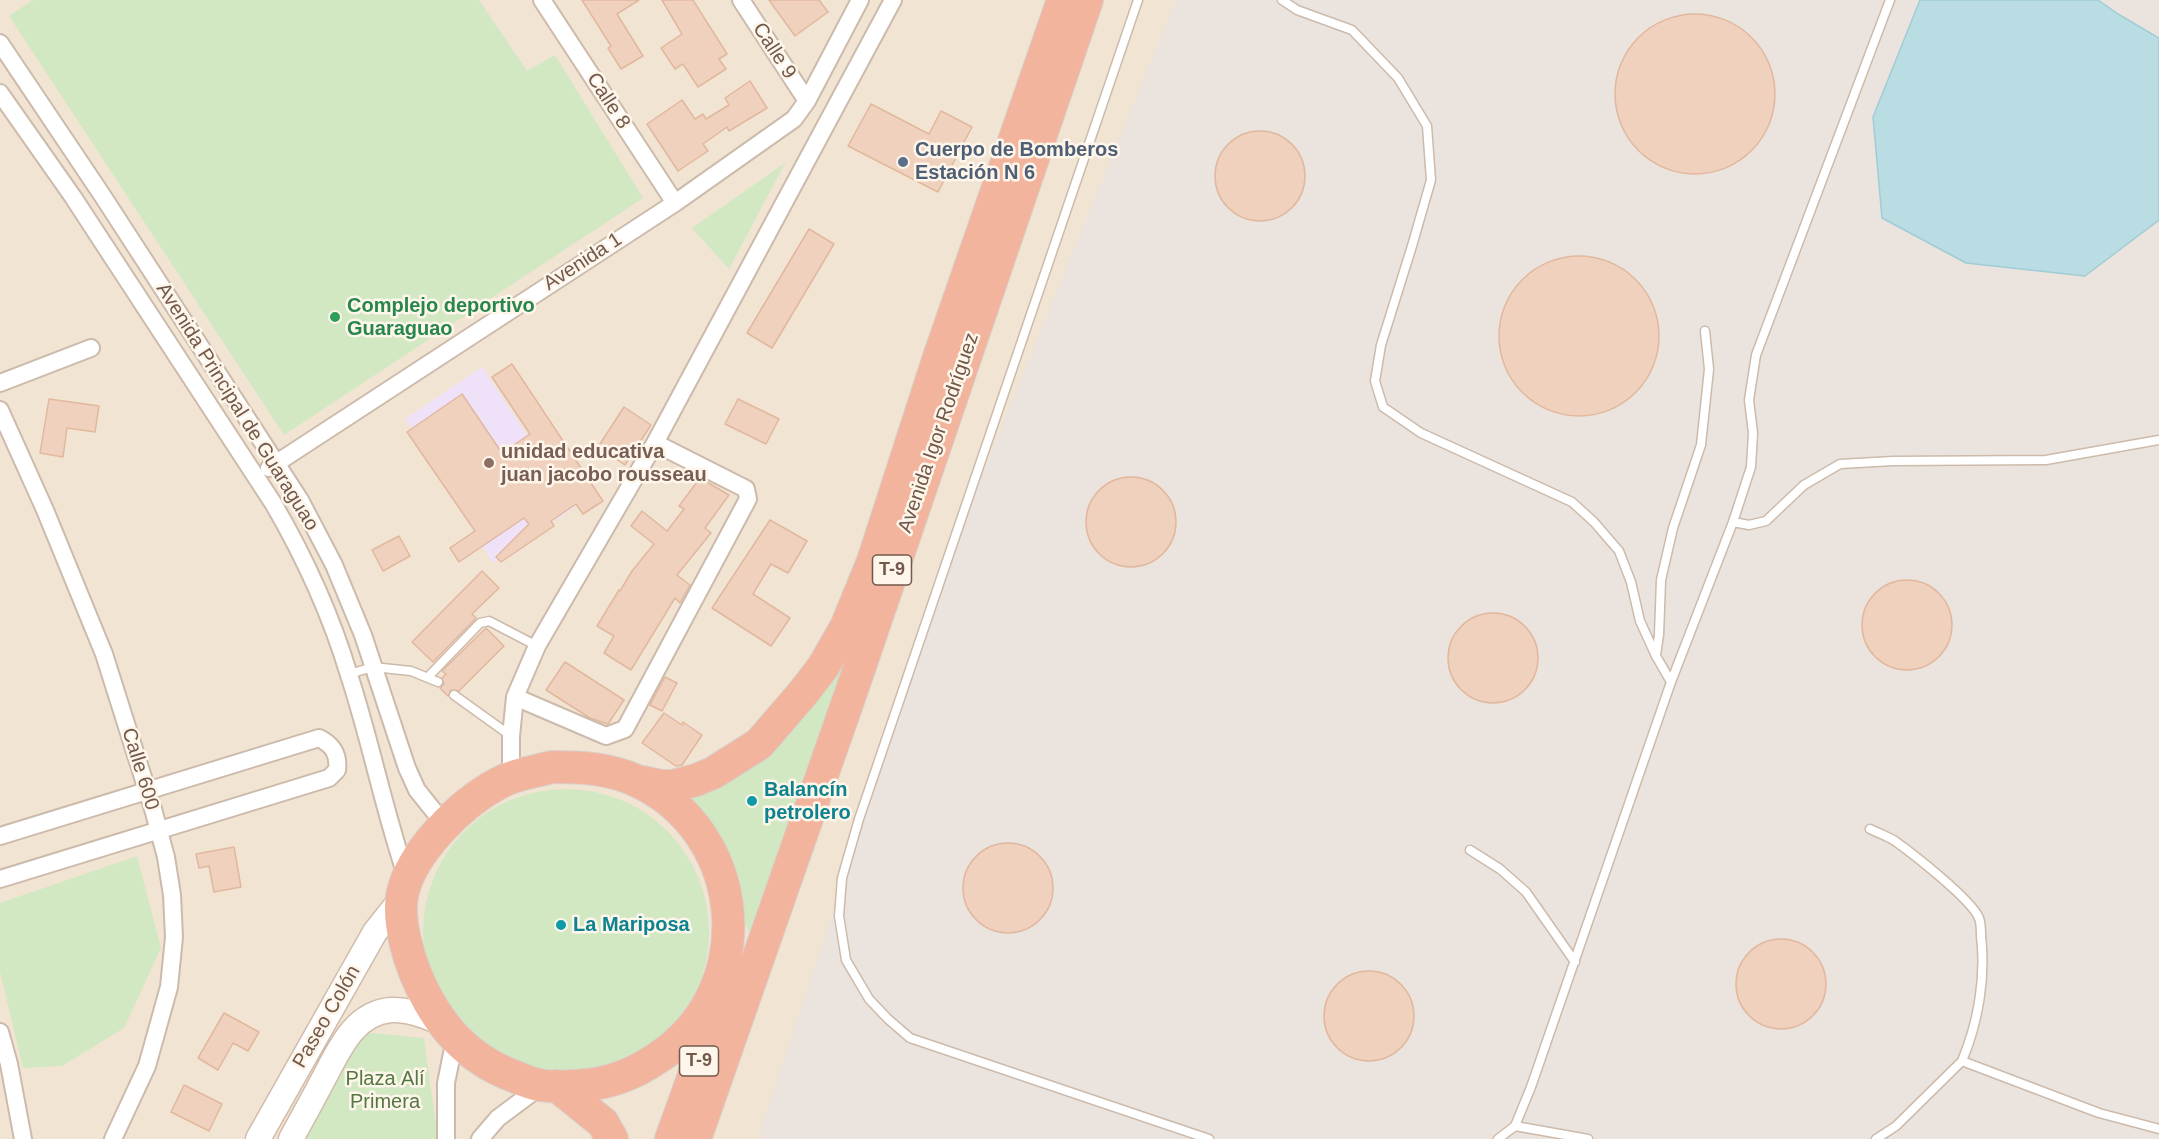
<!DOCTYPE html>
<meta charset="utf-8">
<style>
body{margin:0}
canvas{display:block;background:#fbf2e4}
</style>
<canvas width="2159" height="1139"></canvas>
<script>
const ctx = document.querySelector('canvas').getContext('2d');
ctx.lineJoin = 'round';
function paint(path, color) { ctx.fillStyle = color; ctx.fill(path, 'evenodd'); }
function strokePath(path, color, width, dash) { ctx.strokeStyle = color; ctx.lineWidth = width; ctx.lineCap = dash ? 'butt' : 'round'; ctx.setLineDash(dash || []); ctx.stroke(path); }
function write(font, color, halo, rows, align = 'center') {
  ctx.font = font + ' Helvetica,sans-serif'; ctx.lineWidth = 5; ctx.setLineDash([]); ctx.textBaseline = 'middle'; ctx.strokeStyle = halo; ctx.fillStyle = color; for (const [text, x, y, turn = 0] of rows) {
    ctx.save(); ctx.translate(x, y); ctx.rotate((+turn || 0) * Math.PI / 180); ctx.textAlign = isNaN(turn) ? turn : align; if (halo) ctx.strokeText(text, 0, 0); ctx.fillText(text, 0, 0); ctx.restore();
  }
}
paint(new Path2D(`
 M0,0H2159V1139H0Z`), '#f2e4d3');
paint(new Path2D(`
 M1176,0H2159V1139H758L965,516Z`), '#ebe4de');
paint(new Path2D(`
 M482,367L575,507L493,563L405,419Z`), '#efe1f7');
paint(new Path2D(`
 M33,0H479L527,71L555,55L643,198L284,435L9,16Z
 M785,163L729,269L692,228Z
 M836,669L848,674L750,934L688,794Z
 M423 932a143 143 0 1 1 286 0a143 143 0 1 1-286 0Z
 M137,856L161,948L124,1028L62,1066L23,1068L0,972V903Z
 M363,1032L424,1038L438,1139H304Z`), '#d2e8c3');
const water = new Path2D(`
 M1920,0H2098L2118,14L2159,38V220L2085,276L1966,263L1882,218L1873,117Z`);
paint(water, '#b9dde3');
strokePath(water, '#a0ccd5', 1.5);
const building = new Path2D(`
 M582,0H639L617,14L643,56L621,69L608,48L611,46Z
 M662,0H693L727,54L719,59L726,69L698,87L683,64L675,69L661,48L682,34Z
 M769,0H819L828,12L795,36Z
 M1615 94a80 80 0 1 1 160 0a80 80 0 1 1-160 0Z
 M750,81L767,108L729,131L727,127L703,144L708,151L678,171L647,124L682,100L695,119L703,114L706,119L729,105L725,98Z
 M871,104L929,134L941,111L972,127L938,192L848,146Z
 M1215 176a45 45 0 1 1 90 0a45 45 0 1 1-90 0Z
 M809,229L834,244L772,348L747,333Z
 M1499 336a80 80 0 1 1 160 0a80 80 0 1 1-160 0Z
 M512,364L603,501L583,514L576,504L551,521L554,526L501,562L496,557L529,524L524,518L459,562L450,548L475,531L407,432L462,394L502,453L530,434L492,377Z
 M49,399L99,406L95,432L67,428L63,457L40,453Z
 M738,399L779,419L766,444L725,424Z
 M624,407L651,425L625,465L598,447Z
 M1086 522a45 45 0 1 1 90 0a45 45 0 1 1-90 0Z
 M700,478L729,495L705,528L711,533L677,575L690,585L680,603L675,598L631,670L604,653L614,636L597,626L619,590L620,591L632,571L654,544L631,526L642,511L667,531L684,509L679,506Z
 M770,520L807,541L788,573L771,564L753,594L790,618L771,646L712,608Z
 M399,536L410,556L383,571L372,550Z
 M482,571L499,588L472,614L476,618L433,662L412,642Z
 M1862 625a45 45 0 1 1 90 0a45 45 0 1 1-90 0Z
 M1448 658a45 45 0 1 1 90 0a45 45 0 1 1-90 0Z
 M486,628L504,646L459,691L451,690L448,696L440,688L444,684L442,678L446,674L442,671Z
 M565,662L624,700L608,724L590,718L546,690Z
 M665,677L677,683L662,711L650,705Z
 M664,713L682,725L683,722L702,735L682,765L676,766L642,743Z
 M963 888a45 45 0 1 1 90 0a45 45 0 1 1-90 0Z
 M234,847L241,887L214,892L209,866L199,868L196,854Z
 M1736 984a45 45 0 1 1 90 0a45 45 0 1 1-90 0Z
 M1324 1016a45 45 0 1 1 90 0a45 45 0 1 1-90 0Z
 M224,1013L259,1032L248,1051L233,1043L218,1070L198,1058Z
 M184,1085L222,1104L209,1131L171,1112Z`);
paint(building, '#efd1bd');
strokePath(building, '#e1b89e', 1.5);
const lane = new Path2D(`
 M1138,0L859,819L842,878L839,916L846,960L869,999L888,1019L910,1038L1209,1139
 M1282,0L1297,10L1352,30L1398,78L1427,126L1431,180L1412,246L1381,345L1375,381L1383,407L1421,433L1572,502L1594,522L1619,551L1631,582L1640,621L1656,656L1671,682
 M1733,522L1749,525L1766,521L1804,485L1840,464L1893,461L2046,460L2159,440
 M1656,655L1659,635L1661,580L1673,528L1701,445L1709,369L1705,331
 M349,674L373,667L411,671L438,682
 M428,677L480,623L489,621L537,646
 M454,695L511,736
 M1870,829C1878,833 1887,836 1895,841C1913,854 1971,899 1979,918C1981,923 1981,931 1981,936C1986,978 1978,1023 1962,1061
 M1470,850L1500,869L1526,892L1575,962
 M1515,1126L1588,1139
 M1498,1139L1515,1126L1531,1087L1671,682L1733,522L1751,467L1753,433L1749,400L1756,355L1890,0
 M1876,1139L1896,1126L1962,1061L2099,1113L2159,1129`);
const street = new Path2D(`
 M542,0L675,203
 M741,0L807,101
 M0,43L102,195L300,500L334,565L363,635L407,768L417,790L445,825
 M0,93L73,197L273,503C305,558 331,615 349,675C371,742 384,811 407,878
 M0,383L91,348
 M0,410L45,510L104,654L153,809L166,857L172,895L174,937L169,987L147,1066L113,1139
 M269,468L675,203L794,119L807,101L860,0
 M515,697L606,736L625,729L748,499L746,489L655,443
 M511,777V736L515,697L537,646L655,443L893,0
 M0,836L319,738C333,745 339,754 337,770L329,778L0,879
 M0,1032L9,1064L23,1139
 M446,1139V1083L455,1039
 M480,1139L498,1118L541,1086`);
const secondary = new Path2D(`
 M258,1139L375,932L402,898
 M291,1139C302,1119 313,1099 324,1078C339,1050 354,1013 391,1010C408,1009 425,1016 440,1022`);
const highway = new Path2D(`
 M552,767C581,767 609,768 637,781C749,833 761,992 656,1059C635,1073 611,1083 585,1085C572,1086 553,1088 540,1085C532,1084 523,1080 516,1077C466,1059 436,1023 416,975C407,953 398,920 402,896C410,853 461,803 499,783C515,774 534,772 552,767Z
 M642,782L661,786H673L696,780L713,773L759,744L803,693L823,667L846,627L873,561L939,357L1063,0
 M557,1086L603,1123L612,1139
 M671,1139L711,1028L715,1006
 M695,1139L855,681L1087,0`);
strokePath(lane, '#ccbaab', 11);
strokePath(street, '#ccbaab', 20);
strokePath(secondary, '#d1bcab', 27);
strokePath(highway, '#d8d1cd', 34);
strokePath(lane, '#fff', 8);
strokePath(street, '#fff', 16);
strokePath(secondary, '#fff', 24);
strokePath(highway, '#f2b49d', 32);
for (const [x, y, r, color] of [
 [903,162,6,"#5c6f8a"],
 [335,317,6,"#2e9e5b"],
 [489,463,6,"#8d6e63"],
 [752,801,6,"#0f9aa8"],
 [561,925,6,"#0f9aa8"]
]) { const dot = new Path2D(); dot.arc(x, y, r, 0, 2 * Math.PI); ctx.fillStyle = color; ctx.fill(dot); strokePath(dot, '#fef6ea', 2); }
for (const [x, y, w] of [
 [892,570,39],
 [699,1061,39]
]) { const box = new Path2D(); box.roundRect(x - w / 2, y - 15, w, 30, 4.5); ctx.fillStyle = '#fef6ea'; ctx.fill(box); strokePath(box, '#72594b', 1.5); }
write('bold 18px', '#72594b', null, [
 ["T-9",892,570],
 ["T-9",699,1061]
]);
write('20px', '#72594b', '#fef6ea', [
 ["Calle 9",774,51,57],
 ["Calle 8",608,101,57],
 ["Avenida 1",583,262,-33],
 ["Avenida Principal de Guaraguao",237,407,58],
 ["Avenida Igor Rodríguez",939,433,-71],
 ["Calle 600",140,769,73],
 ["Paseo Colón",327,1017,-60]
]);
write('bold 20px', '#4e5e75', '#fef6ea', [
 ["Cuerpo de Bomberos",915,150],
 ["Estación N 6",915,173]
], 'left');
write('bold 20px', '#27864d', '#fef6ea', [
 ["Complejo deportivo",347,306],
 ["Guaraguao",347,329]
], 'left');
write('bold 20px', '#785e54', '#fef6ea', [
 ["unidad educativa",501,452],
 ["juan jacobo rousseau",501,475]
], 'left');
write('bold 20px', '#0d838f', '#fef6ea', [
 ["Balancín",764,790],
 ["petrolero",764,813],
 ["La Mariposa",573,925]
], 'left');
write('20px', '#537843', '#fef6ea', [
 ["Plaza Alí",385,1079],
 ["Primera",385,1102]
]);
</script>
